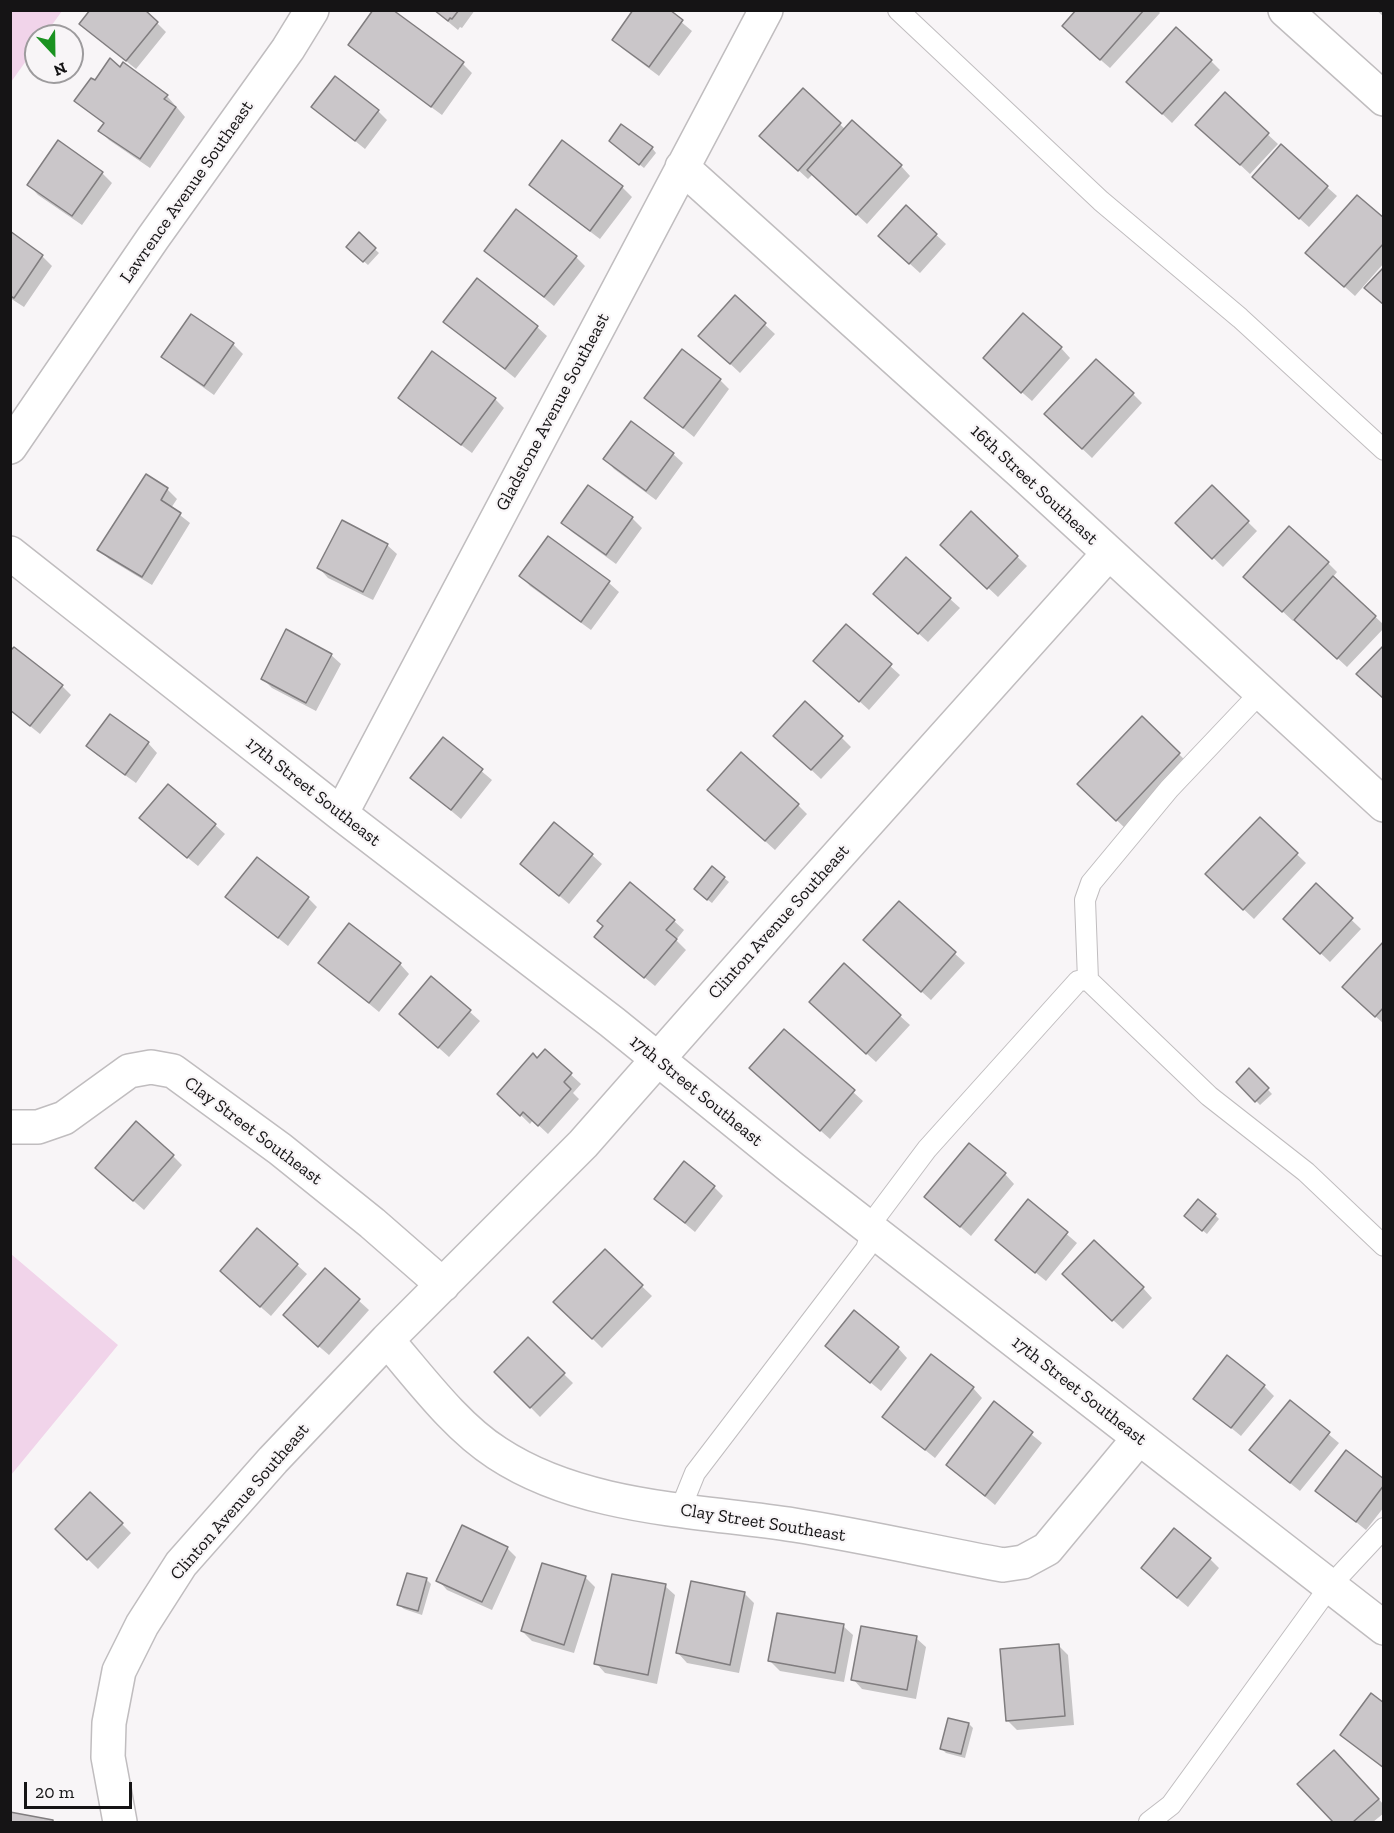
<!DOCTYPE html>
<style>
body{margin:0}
#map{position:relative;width:1394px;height:1833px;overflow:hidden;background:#f8f5f7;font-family:"Zilla Slab",serif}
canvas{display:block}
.frame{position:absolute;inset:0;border:12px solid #151415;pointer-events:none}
.north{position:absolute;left:24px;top:24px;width:60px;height:60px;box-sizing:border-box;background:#f8f5f7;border:2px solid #9d9b9d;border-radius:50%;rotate:158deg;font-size:16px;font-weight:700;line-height:24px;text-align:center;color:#151415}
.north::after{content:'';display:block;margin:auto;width:21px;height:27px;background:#1a9220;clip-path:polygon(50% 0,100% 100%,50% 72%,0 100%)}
.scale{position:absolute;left:24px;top:1782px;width:108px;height:27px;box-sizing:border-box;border:3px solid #151415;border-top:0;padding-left:8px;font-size:18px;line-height:21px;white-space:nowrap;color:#151415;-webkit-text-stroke:4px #f8f5f7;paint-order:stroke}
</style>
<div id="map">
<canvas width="1394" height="1833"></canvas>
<div class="frame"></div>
<div class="north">N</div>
<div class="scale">20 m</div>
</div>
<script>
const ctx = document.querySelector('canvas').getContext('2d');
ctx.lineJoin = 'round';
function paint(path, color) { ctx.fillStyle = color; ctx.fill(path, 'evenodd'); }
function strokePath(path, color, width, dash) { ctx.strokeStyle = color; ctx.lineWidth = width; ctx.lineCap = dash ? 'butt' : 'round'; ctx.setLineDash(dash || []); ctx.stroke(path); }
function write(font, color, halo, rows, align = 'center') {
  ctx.font = font + ' "Zilla Slab",serif'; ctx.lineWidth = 4.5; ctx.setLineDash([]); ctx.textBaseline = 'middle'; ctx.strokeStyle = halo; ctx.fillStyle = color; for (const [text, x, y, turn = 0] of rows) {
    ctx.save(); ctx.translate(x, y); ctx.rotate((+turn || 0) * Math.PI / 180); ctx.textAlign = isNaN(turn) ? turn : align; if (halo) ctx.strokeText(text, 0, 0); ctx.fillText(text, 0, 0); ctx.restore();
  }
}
paint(new Path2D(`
 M11,10L62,11L44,36H36V47L11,82Z
 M11,1254L118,1345L11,1475Z`), '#f1d4ea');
paint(new Path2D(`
 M434,10H475L462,28L460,27L458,30Z
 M667,10L692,31L659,76L623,49L614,40Z
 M1078,10H1158L1160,13L1110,68L1073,36Z
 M1376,10H1384V16H1383Z
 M157,23L166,32L136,69L91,33Z
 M350,44L463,64L472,73L442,115L359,54Z
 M1211,61L1220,70L1172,123L1138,91Z
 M120,69L167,96L185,117L150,168L109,140L100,131L105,124L76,101L96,82Z
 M803,90L846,130L901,166L910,176L867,224L813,174L808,179L771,145Z
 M1225,95L1278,144L1250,174L1207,134Z
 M313,107L378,111L387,120L365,149Z
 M59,142L102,173L112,183L82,225L38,195L29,185Z
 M562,142L622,187L632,197L600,239L540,194L531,184Z
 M615,145L652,148L656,153L644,168Z
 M1281,146L1337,196L1309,227L1263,186Z
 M906,207L946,244L920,273L889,245Z
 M1384,220V263L1355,296L1317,262Z
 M10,233L42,256L52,266L24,307L10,298Z
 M359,235L379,253L368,265L352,251Z
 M486,250L576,257L585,266L554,306Z
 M735,297L775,334L740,373L710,345Z
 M445,322L537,327L547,336L515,378Z
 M233,344L243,354L214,395L173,366L163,357Z
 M1061,348L1070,358L1032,401L994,368Z
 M720,380L729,389L694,437L646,398Z
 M1133,394L1142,403L1092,458L1056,424Z
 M399,398L495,399L504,408L472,453L409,407Z
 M673,454L683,463L656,500L614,469L605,459Z
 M1212,487L1257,531L1223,567L1177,523Z
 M167,489L177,499L171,508L190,523L152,585L109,559L99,550Z
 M971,513L1027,566L998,597L952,554Z
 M632,518L642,528L616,564L572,532L563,523Z
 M548,538L609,583L619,592L591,630L530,586L521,576Z
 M387,545L397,554L373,600L328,578L319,568Z
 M1328,563L1337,572L1333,577L1384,625V628L1347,667L1295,619L1293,621L1255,586Z
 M950,599L960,608L928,642L885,603Z
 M846,626L900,675L869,710L825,670Z
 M10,653L62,686L71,695L40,734L10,710Z
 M331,655L341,664L316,711L272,688L262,678Z
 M1142,718L1189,764L1126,829L1089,794Z
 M841,737L851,747L821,779L785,745Z
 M443,739L492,780L461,819L412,778Z
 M148,743L157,753L136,783L97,755L88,746Z
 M719,800L798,805L807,814L775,850Z
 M1260,819L1306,863L1254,919L1217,884Z
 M215,825L225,834L198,866L151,828Z
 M592,855L602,864L569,904L522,864Z
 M712,868L729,882L712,903L700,894Z
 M1316,886L1361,929L1330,962L1294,928Z
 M227,897L308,898L317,907L288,946Z
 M899,903L965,963L931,1000L874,949Z
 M674,921L684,930L676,940L686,950L655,986L606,946L605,926Z
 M1384,943V1024L1354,997Z
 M320,963L400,964L409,974L379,1012Z
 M432,978L480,1021L449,1057L411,1023Z
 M820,1012L900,1016L910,1025L876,1062Z
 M785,1031L863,1101L830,1139L761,1078Z
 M545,1051L581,1084L573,1093L579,1099L548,1134L533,1120L530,1124L499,1094Z
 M1249,1070L1272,1094L1260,1105L1238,1082Z
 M173,1156L182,1165L144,1210L107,1178Z
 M1005,1174L1014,1184L971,1236L936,1206Z
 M714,1187L723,1196L695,1232L666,1208Z
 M1028,1201L1077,1243L1046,1281L1007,1249Z
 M1215,1215L1219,1219L1207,1234L1190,1220Z
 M605,1251L652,1296L602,1348L555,1302Z
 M297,1265L307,1274L271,1316L231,1281Z
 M325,1270L369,1310L329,1355L294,1325Z
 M1073,1284L1143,1288L1152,1298L1123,1329Z
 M528,1339L573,1383L540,1417L496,1372Z
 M898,1348L907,1358L881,1391L837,1355Z
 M1264,1386L1274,1396L1241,1436L1195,1398Z
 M973,1388L982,1398L935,1458L884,1417Z
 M1290,1402L1339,1443L1300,1491L1261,1460Z
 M994,1404L1042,1443L995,1505L958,1474Z
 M1384,1480V1507L1366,1530L1317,1491Z
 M122,1524L131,1533L98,1569L57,1529Z
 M507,1548L516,1557L492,1610L447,1590L438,1580Z
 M1210,1559L1219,1568L1188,1607L1152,1577Z
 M408,1575L427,1580L431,1584L422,1615L404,1609L399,1605Z
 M585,1577L595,1587L574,1653L532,1641L522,1631Z
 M665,1586L675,1595L657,1684L605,1673L596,1663Z
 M744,1593L754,1603L739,1673L687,1663L678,1653Z
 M843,1626L853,1635L844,1682L780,1671L770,1661Z
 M916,1638L926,1647L916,1699L862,1689L853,1679Z
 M1058,1645L1068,1655L1074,1725L1017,1730L1007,1720Z
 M1384,1705V1769L1342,1735Z
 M969,1724L973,1728L965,1758L946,1753L941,1748Z
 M1344,1761L1384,1805V1813L1373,1822H1335L1299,1784Z
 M10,1814L52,1821L54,1822H10Z`), '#0003');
const building = new Path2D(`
 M90,10H145L158,22L126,61L79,24Z
 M373,10H393L464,62L431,107L348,45Z
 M434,10H459L452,19L450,18L448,21Z
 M633,10H670L683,20L649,67L612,40Z
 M1076,10H1144L1100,60L1062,26Z
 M1176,27L1212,60L1162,114L1126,82Z
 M110,58L120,67L123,62L168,95L164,99L176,107L140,159L98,131L104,123L74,101L91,78L95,80Z
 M335,76L379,110L355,141L311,107Z
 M803,88L841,123L798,171L759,136Z
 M1225,92L1269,133L1240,165L1195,125Z
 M852,120L902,165L856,215L807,170Z
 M621,124L653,147L639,165L609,141Z
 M58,140L103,172L72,216L27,185Z
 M562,140L623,186L590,231L529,185Z
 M1281,144L1328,186L1299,219L1252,177Z
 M1357,195L1384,218V243L1344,287L1305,253Z
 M906,205L937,234L909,264L878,236Z
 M516,209L577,256L544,297L484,251Z
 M10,231L43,255L14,298L10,296Z
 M359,232L376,248L363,262L346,247Z
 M1384,267V305L1364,288Z
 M477,278L538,326L505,369L443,322Z
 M735,295L766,323L730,364L698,336Z
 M1023,313L1062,347L1021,393L983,358Z
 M191,314L234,343L204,386L161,357Z
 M682,349L721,379L683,428L644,398Z
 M432,351L496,398L461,445L398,398Z
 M1096,359L1134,393L1082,449L1044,414Z
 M631,421L674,453L646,491L603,459Z
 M146,474L168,488L161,500L181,513L142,577L97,550Z
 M588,485L633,517L606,555L561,523Z
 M1212,485L1249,521L1212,559L1175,523Z
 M971,511L1018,556L987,589L940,545Z
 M342,520L388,544L363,592L317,568Z
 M1289,526L1329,562L1282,612L1243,577Z
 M548,536L610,581L581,622L519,576Z
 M906,557L951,598L918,634L873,594Z
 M1333,576L1376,616L1337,659L1294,620Z
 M846,624L892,664L859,702L813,661Z
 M286,629L332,654L306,703L261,679Z
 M1384,645V699L1356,674Z
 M14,647L63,685L30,726L10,710V651Z
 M805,701L843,736L811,770L773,736Z
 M110,714L149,742L125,775L86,746Z
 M1142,716L1180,753L1116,821L1077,784Z
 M443,737L483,769L451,810L410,778Z
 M741,752L799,804L765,841L707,790Z
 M168,784L216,824L187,858L139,818Z
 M1260,817L1298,853L1243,910L1205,874Z
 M554,822L593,854L559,896L520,864Z
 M257,857L309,897L278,938L225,897Z
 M712,866L725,877L707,900L694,889Z
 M630,882L675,920L666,930L677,939L644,978L594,937L603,926L597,921Z
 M1316,883L1353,918L1320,954L1283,919Z
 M899,901L956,952L921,992L863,940Z
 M349,923L401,963L369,1003L318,963Z
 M1384,941V1007L1375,1017L1342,987Z
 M844,963L901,1015L866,1054L809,1002Z
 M431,976L471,1010L438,1048L399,1014Z
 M784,1029L855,1090L820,1131L749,1068Z
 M545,1049L572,1073L564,1082L571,1089L538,1126L523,1112L520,1116L497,1094L533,1053L537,1058Z
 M1249,1068L1269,1088L1255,1102L1236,1082Z
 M136,1121L174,1155L133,1201L95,1168Z
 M969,1143L1006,1173L960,1227L924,1197Z
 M684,1161L715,1186L685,1223L654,1199Z
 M1028,1199L1068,1232L1035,1273L995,1240Z
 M1198,1199L1216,1214L1202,1231L1184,1216Z
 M257,1228L298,1264L260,1307L220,1271Z
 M1094,1240L1144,1287L1112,1321L1062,1274Z
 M605,1249L643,1285L592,1339L553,1302Z
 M325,1268L360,1299L318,1347L283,1315Z
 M854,1310L899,1347L870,1383L825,1346Z
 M528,1337L565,1373L530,1408L494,1372Z
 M931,1354L974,1387L925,1450L882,1417Z
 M1227,1355L1265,1385L1231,1428L1193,1399Z
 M1290,1400L1330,1432L1290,1483L1249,1450Z
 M994,1401L1033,1432L985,1496L946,1465Z
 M1346,1450L1384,1479V1485L1356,1522L1315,1491Z
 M90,1492L123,1523L87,1560L55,1529Z
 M462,1525L508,1547L482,1602L436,1581Z
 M1174,1528L1211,1558L1177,1598L1141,1568Z
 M542,1563L586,1576L564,1645L521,1631Z
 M407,1573L427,1578L418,1611L397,1605Z
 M612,1574L666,1584L648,1675L594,1664Z
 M691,1581L745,1592L730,1665L676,1653Z
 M777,1613L844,1624L835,1673L768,1661Z
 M861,1626L917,1636L907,1690L851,1680Z
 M1059,1644L1065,1716L1006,1721L1000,1649Z
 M1371,1693L1384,1703V1768L1340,1735Z
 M948,1718L969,1723L961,1754L940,1749Z
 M1334,1750L1379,1799L1353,1822H1333L1297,1784Z
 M10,1812L53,1820V1822H10Z`);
paint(building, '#cac6c9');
strokePath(building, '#807d7f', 1.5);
const lane = new Path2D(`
 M898,10L1101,201L1240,318L1384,450
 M1088,980L1085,900L1091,883L1169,789L1260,693
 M680,1510L695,1473L866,1249L876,1217L927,1149L1078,981L1088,980L1209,1096L1306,1172L1384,1246
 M1149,1822L1171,1805L1330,1586L1384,1528`);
const street = new Path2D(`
 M1285,10L1384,99
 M682,167L1022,473L1384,805
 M10,447L153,238L288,49L312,10
 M10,553L341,814L612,1022L792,1168L1384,1628
 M341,814L766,10
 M10,1127H38L64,1118L129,1071L151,1067L173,1071L280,1149L372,1223L443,1285
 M387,1340C420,1378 455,1426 497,1453C582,1509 695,1510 794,1525C864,1536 933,1552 1003,1565L1023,1562L1047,1549L1139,1438
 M120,1822L108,1757L109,1723L119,1671L142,1625L181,1564L273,1460L387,1340L583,1144L799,899L1108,554`);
strokePath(lane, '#c0bdbf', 22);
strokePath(street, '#c0bdbf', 36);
strokePath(lane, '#fff', 20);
strokePath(street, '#fff', 33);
write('18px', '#151415', '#f8f5f7', [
 ["Lawrence Avenue Southeast",187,192,-55],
 ["Gladstone Avenue Southeast",553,412,-62],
 ["16th Street Southeast",1034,485,43],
 ["17th Street Southeast",313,792,38],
 ["Clinton Avenue Southeast",779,922,-48],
 ["17th Street Southeast",696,1091,39],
 ["Clay Street Southeast",253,1131,37],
 ["17th Street Southeast",1079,1391,38],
 ["Clinton Avenue Southeast",240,1502,-49],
 ["Clay Street Southeast",763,1523,9]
]);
</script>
